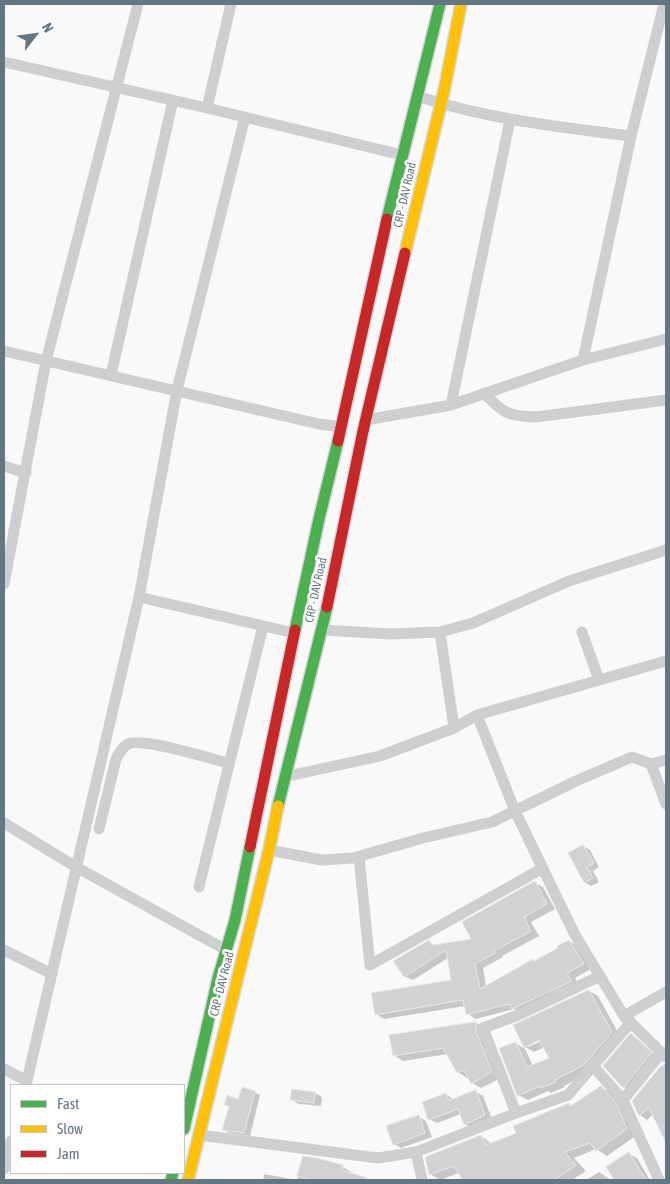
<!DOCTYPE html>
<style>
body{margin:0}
#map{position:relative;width:670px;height:1184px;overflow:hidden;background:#f9f9f9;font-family:"Asap Condensed",sans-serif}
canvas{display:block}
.frame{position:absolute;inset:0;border:5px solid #657683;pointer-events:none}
.legend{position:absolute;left:10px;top:1084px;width:175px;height:90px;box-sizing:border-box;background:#fff;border:1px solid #c1c8cd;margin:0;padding:6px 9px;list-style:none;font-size:15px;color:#657683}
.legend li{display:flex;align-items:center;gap:10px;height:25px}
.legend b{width:25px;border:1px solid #c1c8cd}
.north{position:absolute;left:10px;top:10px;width:50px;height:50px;-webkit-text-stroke:4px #fff;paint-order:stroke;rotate:60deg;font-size:14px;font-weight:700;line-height:20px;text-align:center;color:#657683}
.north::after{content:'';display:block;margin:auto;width:18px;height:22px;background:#657683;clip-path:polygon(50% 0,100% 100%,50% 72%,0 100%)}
</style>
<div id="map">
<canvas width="670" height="1184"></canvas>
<div class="frame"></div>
<ul class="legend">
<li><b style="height:6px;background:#4caf50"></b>Fast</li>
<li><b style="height:6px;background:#ffc107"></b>Slow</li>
<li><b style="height:6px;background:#c62828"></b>Jam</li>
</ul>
<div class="north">N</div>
</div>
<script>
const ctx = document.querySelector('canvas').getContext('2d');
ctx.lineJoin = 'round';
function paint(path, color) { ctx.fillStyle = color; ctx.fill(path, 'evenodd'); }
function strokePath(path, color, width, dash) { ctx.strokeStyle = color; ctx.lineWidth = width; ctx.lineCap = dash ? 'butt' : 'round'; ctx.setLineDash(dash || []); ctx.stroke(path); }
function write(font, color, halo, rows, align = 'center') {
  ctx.font = font + ' "Asap Condensed",sans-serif'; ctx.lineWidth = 5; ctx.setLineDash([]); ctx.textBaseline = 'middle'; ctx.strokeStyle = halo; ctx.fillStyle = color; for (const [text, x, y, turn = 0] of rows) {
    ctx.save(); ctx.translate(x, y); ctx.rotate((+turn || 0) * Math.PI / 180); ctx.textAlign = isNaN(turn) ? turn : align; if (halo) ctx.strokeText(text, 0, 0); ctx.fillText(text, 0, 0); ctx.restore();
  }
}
paint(new Path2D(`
 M583,846L590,850L599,867L593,871L599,882L591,886L585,882Z
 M535,883L543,887L555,909L531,922L539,936L502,956L503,957L483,968L486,986L536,962L569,941L578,946L591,969L575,978L579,986L522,1013L514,1009L476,1019L468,1014L465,1006L384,1019L376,1014L453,981L448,958L413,980L404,976L429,942L436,946L473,940Z
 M589,991L598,996L621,1038L594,1070L564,1086L565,1087L551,1093L548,1091L528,1100L518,1095L516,1043L525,1049L533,1066L551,1059L545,1047L534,1052L525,1047ZM545,1036L546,1039L528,1047V1044Z
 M476,1023L485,1028L501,1078L481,1088L472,1083L469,1077L467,1078L458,1072L448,1054L403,1061L394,1055Z
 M631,1035L638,1039L658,1058L631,1092L624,1087L605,1066Z
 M666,1066V1133L661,1130L653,1114L647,1120L640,1115L660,1068Z
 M601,1087L611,1093L627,1111L637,1135L607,1156L596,1149L574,1158L586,1171L572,1180H463L459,1173L440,1180L430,1174L481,1136L492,1144L517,1133L569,1104L572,1106Z
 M254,1092L260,1095L250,1136L229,1133L224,1130L230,1107L225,1104L239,1100Z
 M476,1092L483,1096L492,1119L472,1129L465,1124L461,1114L437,1123L429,1119L446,1094L453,1099Z
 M315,1093L322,1097L321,1106L299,1104L292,1100Z
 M419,1117L426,1121L432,1137L401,1148L394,1144Z
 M629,1154L637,1158L650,1180H616L607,1167Z
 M304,1157L343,1167L353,1173V1175L369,1180H263L264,1174L297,1180Z
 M599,1172L611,1180H586Z`), '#0003');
const building = new Path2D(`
 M583,845L594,863L587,867L593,878L584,883L568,853Z
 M535,881L547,904L524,917L531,931L494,951L495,953L475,964L480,989L533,959L534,961L558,948L557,946L569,940L584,964L567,973L572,981L512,1009L509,1004L466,1015L463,1000L375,1015L371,993L451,980L446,950L404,977L393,961L429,940L432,945L471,939L462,922Z
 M589,990L612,1032L584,1065L555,1080L556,1082L541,1088L540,1086L517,1096L499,1048L516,1042L527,1067L549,1058L539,1040L524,1048L513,1025Z
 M476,1022V1031L492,1072L471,1084L464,1070L457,1073L443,1048L393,1056L389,1035Z
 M631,1033L651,1053L623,1088L603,1066Z
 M666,1064V1143L649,1108L639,1116L632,1101L660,1067Z
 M601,1086L617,1104L627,1129L596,1151L590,1143L565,1152L576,1165L554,1180H462L454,1166L429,1175L425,1157L481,1135L486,1145L516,1133L513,1126L569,1103L570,1106Z
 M242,1087L255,1091L244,1133L222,1130L229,1106L224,1105L227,1095L238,1099Z
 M292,1089L315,1092L314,1103L290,1100Z
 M476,1090L485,1115L464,1125L458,1109L428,1120L422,1102L446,1093L449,1100Z
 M419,1115L425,1133L393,1145L386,1126Z
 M629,1152L641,1172L646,1180H614L606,1167Z
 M303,1156L317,1158L343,1165L342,1170L367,1178V1180H312L297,1176Z`);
paint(building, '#d0d2d3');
strokePath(building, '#e8e8e8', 1);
const fast = new Path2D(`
 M387,219L440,4
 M295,630L319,519L338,441
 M278,806L327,607
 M184,1129L218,978L235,920L250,847
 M171,1180L173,1173`);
const slow = new Path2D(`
 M405,253L444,91L461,4
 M188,1180L269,850L278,806`);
const jam = new Path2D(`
 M338,441L387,219
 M327,607L363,431L405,253
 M250,847L295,630`);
strokePath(fast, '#d5d6d7', 14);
strokePath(slow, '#d5d6d7', 14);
strokePath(jam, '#d5d6d7', 14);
strokePath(new Path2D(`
 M4,62L207,108L402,155
 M417,96C486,119 559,127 631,136L664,4
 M207,108L231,4
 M631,136L583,360L666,339
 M4,351L319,424L342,427
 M111,375L173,100
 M484,393C504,414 508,416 536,417L666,400
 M451,405L510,120
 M366,420L451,405L583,360
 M4,466L26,473
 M4,584L46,361L138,4
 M139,597L294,633
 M322,630L391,634L440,632L473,623L569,581L666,550
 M440,632L454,728
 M582,632L599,680
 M477,715L515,811L574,933L624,1016L666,1057
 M651,764L666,804
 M284,777L380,756L454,728L477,715L666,661
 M4,823L76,867L226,950
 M99,829L116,759C119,754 122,747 128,744C143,737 210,759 229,763
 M269,850L322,860L353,858L423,838L492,822L576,781L632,757L651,764L666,760
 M359,857L370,965L543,868
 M199,887L263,626
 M4,950L52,974
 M624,1016L666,992
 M593,1066L623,1100
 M4,1069L27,1081
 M26,1085L139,597L177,390L245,117
 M516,1113L483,1028L518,1015L600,976
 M199,1135L378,1158L416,1152L516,1113L568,1095L631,1022
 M416,1152L422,1180
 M4,1169L11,1141
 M659,1180L623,1100L662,1052`), '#cecfd0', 11);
strokePath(fast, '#4caf50', 11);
strokePath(slow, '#ffc107', 11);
strokePath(jam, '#c62828', 11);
write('12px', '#657683', '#fff', [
 ["CRP - DAV Road",405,195,-77],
 ["CRP - DAV Road",316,590,-78],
 ["CRP - DAV Road",222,984,-76]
]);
</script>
